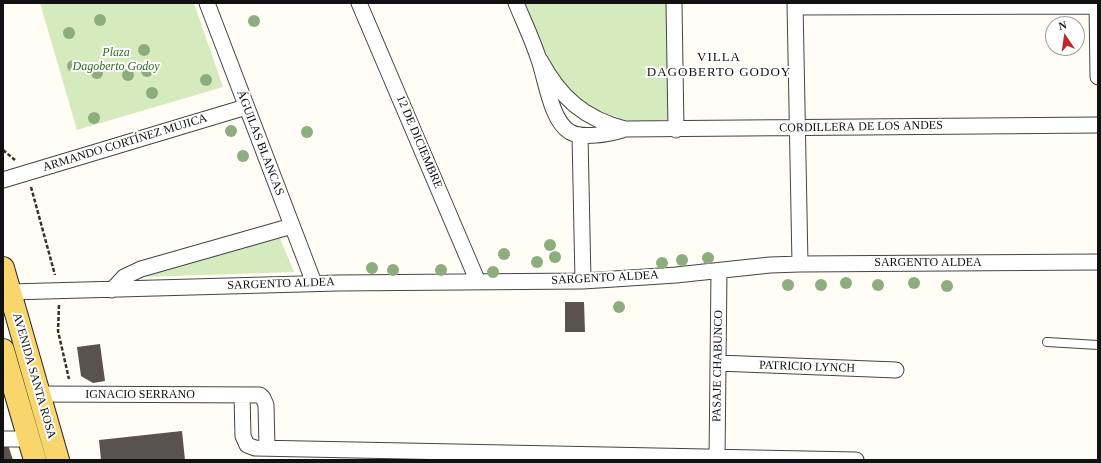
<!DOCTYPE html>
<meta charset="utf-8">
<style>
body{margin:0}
#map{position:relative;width:1101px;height:463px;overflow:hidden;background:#fffdf5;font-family:Georgia,serif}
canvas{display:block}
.frame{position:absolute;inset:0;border:4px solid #111;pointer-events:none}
.north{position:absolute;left:1045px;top:16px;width:40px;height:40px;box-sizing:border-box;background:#fff;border:1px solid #a0a0a0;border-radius:50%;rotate:347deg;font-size:11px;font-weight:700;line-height:16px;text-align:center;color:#111}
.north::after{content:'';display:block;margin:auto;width:14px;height:18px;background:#c4262e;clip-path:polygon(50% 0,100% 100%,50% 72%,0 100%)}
</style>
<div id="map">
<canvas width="1101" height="463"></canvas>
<div class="frame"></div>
<div class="north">N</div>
</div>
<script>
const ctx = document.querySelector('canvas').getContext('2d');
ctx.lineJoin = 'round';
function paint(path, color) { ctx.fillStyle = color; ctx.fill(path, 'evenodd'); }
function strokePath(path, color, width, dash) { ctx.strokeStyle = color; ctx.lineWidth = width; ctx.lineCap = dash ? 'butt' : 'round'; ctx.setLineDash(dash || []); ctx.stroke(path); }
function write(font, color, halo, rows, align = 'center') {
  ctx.font = font + ' Georgia,serif'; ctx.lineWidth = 4; ctx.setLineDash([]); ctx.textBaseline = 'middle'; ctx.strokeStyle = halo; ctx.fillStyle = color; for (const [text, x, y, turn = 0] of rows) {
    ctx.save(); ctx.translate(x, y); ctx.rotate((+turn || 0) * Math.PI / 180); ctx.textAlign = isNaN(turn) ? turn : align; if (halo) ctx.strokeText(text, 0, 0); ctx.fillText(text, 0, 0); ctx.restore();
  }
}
paint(new Path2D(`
 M40,3H194L223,87L77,130Z
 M525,3H666L668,120C654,120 639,122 625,120C620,119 615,116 611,115C603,113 595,110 588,106C557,88 537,35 525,3Z
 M279,236L294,272L144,277Z`), '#d5ebbd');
paint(new Path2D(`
 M565,302H584L585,332H565Z
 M100,344L105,381L93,383L81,376L77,347Z
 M182,431L185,460H101L99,440Z
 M3,445H8L13,460H3Z`), '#5a524d');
const service = new Path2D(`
 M1047,342L1098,345`);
const minor = new Path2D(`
 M207,3L314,283
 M359,3L478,282
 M516,3C524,22 533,41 539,60C546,80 551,121 570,132C583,139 608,134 622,130
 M674,3L676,130
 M795,3L800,264
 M1097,3L1098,77
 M795,7L1098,6
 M540,60C560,97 584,119 625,129L1098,125
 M580,135L583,281
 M3,180L246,107
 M112,290L124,277L141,269L292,226
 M10,292L338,283L583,281L676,275L770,265L800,264L1098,262
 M718,363L896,370
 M39,394L260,395L263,398L266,405L267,448
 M242,395L243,436L247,445L255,448L856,460
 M3,439H29
 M717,460L719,271`);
const primary = new Path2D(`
 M3,268L58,460
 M3,350L35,460`);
strokePath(service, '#444', 10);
strokePath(minor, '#444', 17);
strokePath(primary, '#222', 24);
strokePath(new Path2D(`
 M3,150L15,160
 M31,187L55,275
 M59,305L58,331L69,379`), '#333', 2.5, [4, 2]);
strokePath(service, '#fff', 8);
strokePath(minor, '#fff', 15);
strokePath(primary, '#f9d66b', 22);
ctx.fillStyle = '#8dad7f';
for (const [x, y] of [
 [100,20],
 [254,21],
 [69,33],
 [144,50],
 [73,66],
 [147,71],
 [97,73],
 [128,75],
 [206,80],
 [152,93],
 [94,118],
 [231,131],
 [307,132],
 [243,156],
 [550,245],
 [504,254],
 [555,257],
 [708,258],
 [682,260],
 [537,262],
 [662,263],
 [372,268],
 [393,270],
 [441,270],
 [493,272],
 [846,283],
 [914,283],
 [788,285],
 [821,285],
 [878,285],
 [947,286],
 [619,307]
]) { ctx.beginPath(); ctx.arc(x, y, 6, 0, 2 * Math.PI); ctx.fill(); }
write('italic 12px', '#2f6b1f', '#fff', [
 ["Plaza",116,53],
 ["Dagoberto Godoy",116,67]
]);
write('12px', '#111', '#fff', [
 ["CORDILLERA DE LOS ANDES",861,127,-1],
 ["12 DE DICIEMBRE",419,142,67],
 ["ARMANDO CORTÍNEZ MUJICA",125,143,-17],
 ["ÁGUILAS BLANCAS",260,143,69],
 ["SARGENTO ALDEA",928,263],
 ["SARGENTO ALDEA",605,278,-3],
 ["SARGENTO ALDEA",281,284,-2],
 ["PASAJE CHABUNCO",718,366,-89],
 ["PATRICIO LYNCH",807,367,2],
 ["AVENIDA SANTA ROSA",34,376,74],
 ["IGNACIO SERRANO",140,395]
]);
ctx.letterSpacing = '1px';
write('13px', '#111', '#fff', [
 ["VILLA",719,58],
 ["DAGOBERTO GODOY",719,73]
]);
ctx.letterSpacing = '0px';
</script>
